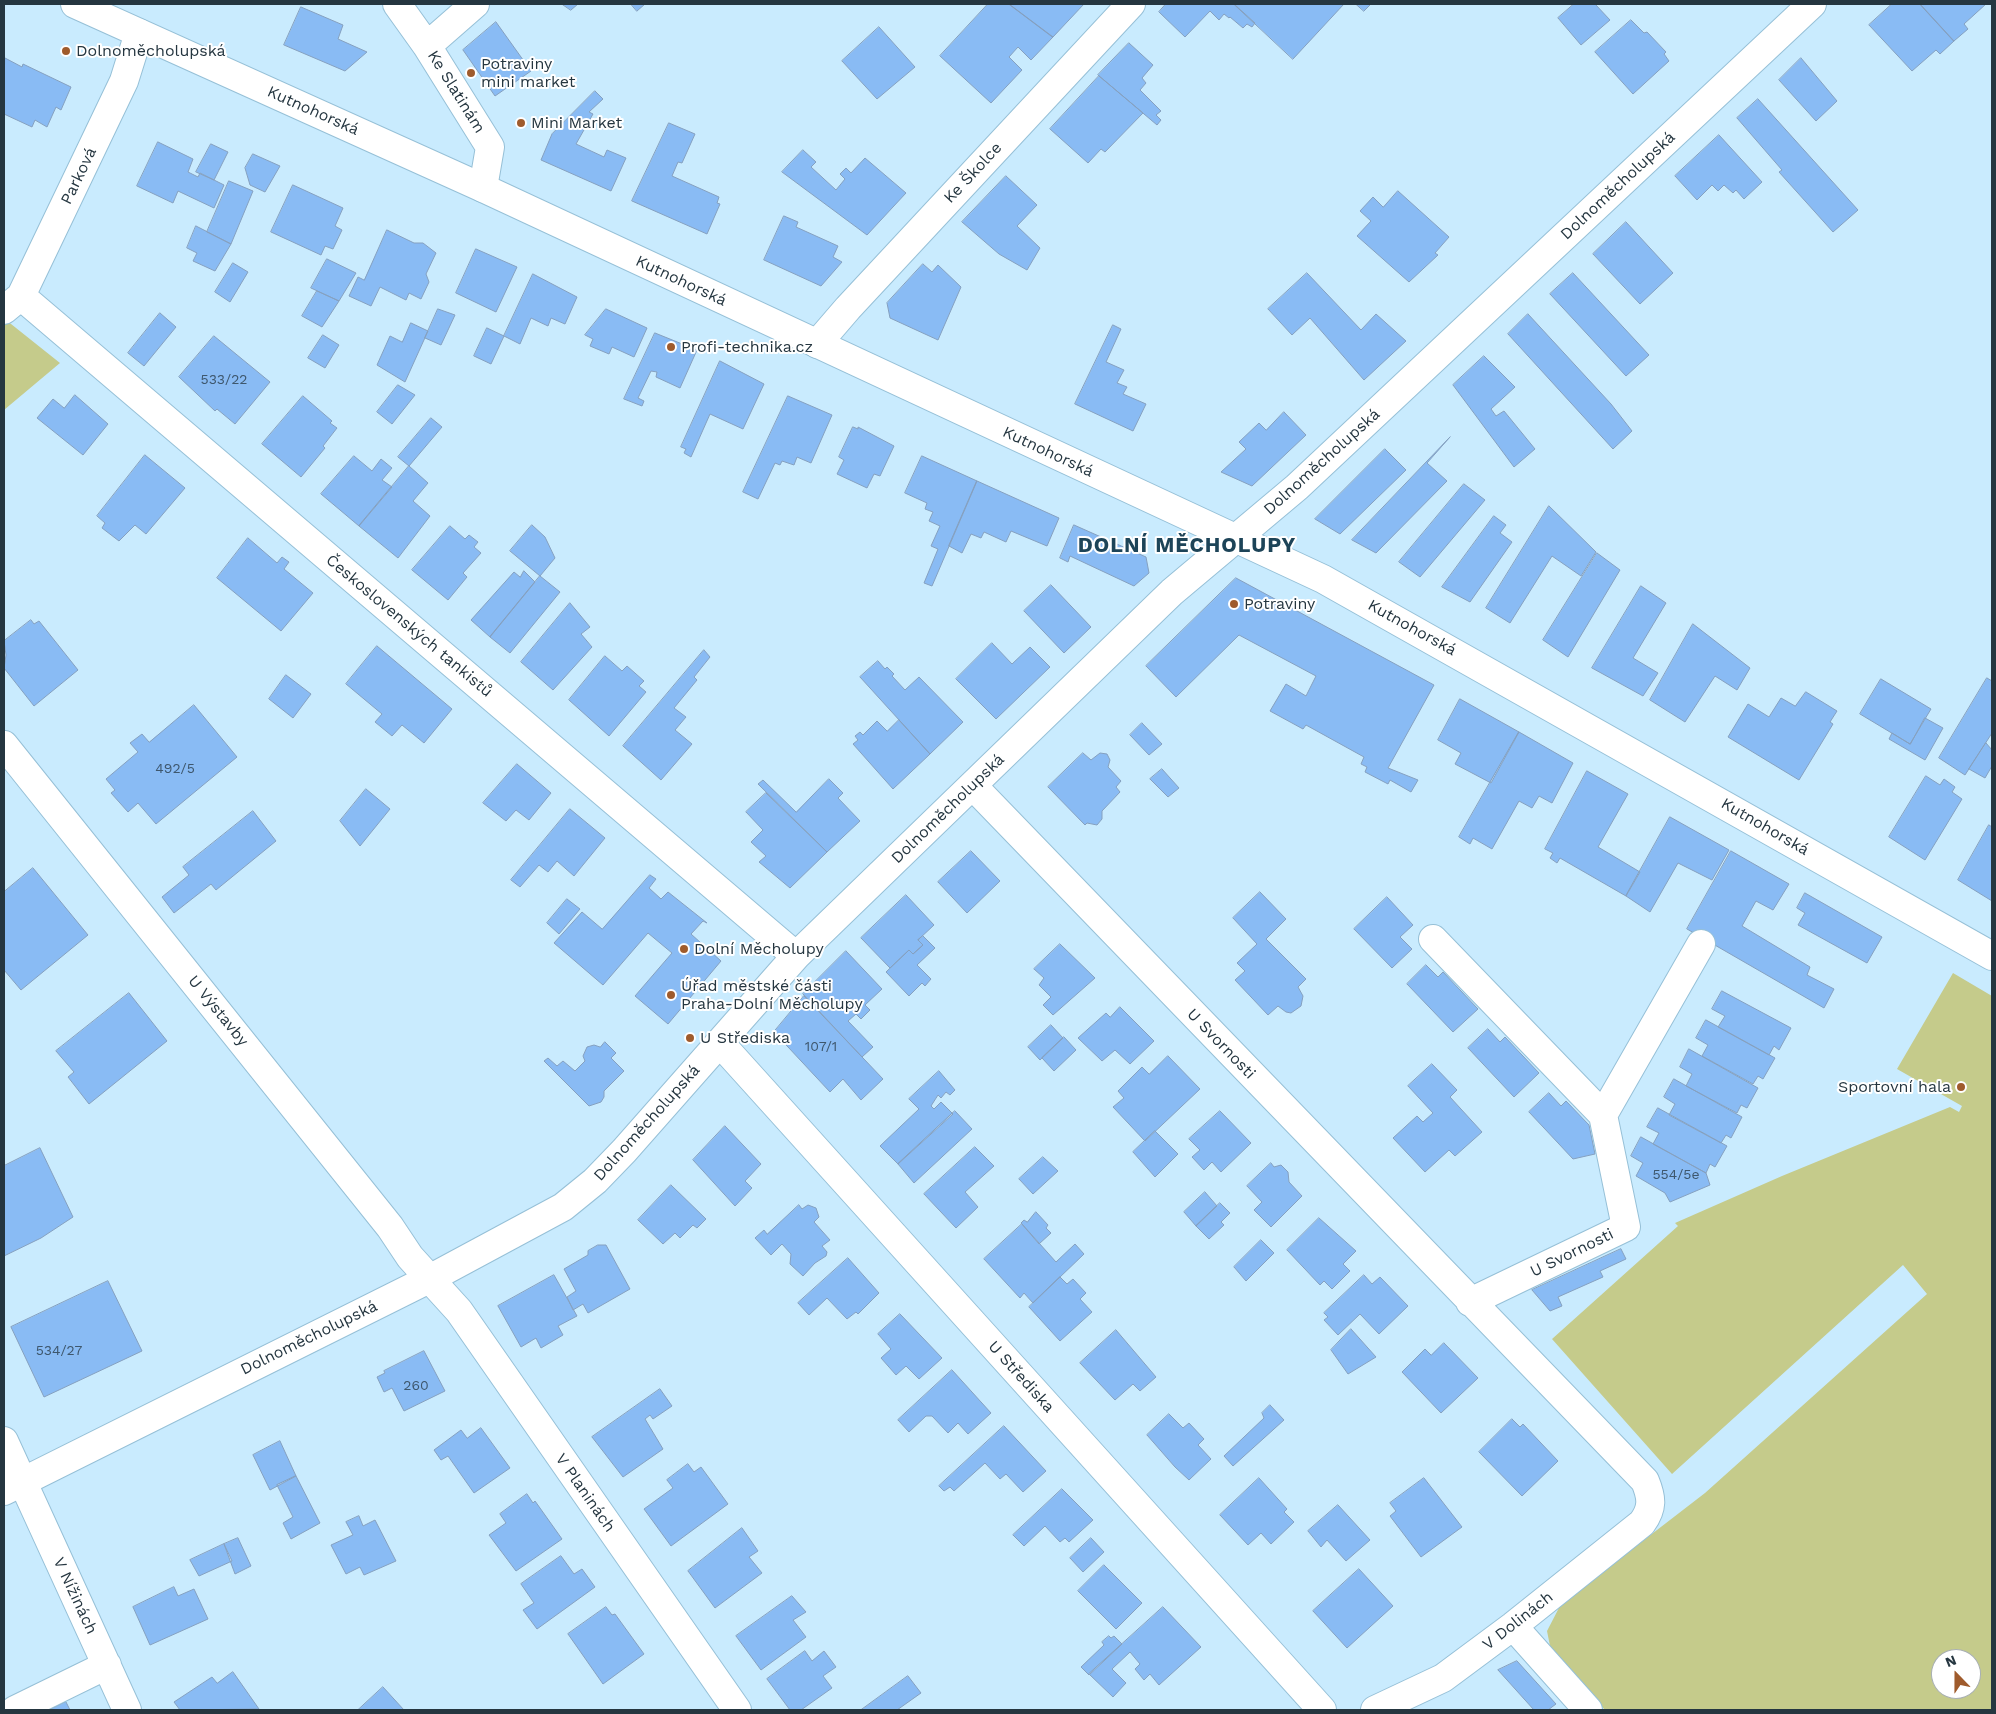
<!DOCTYPE html>
<meta charset="utf-8">
<style>
body{margin:0}
#map{position:relative;width:1996px;height:1714px;overflow:hidden;background:#c9ebfe;font-family:"Work Sans",sans-serif}
canvas{display:block}
.frame{position:absolute;inset:0;border:5px solid #253640;pointer-events:none}
.north{position:absolute;left:1931px;top:1649px;width:50px;height:50px;box-sizing:border-box;background:#fff;border:1px solid #a8afb3;border-radius:50%;rotate:338deg;font-size:14px;font-weight:700;line-height:20px;text-align:center;color:#253640}
.north::after{content:'';display:block;margin:auto;width:18px;height:22px;background:#9f5b2c;clip-path:polygon(50% 0,100% 100%,50% 72%,0 100%)}
</style>
<div id="map">
<canvas width="1996" height="1714"></canvas>
<div class="frame"></div>
<div class="north">N</div>
</div>
<script>
const ctx = document.querySelector('canvas').getContext('2d');
ctx.lineJoin = 'round';
function paint(path, color) { ctx.fillStyle = color; ctx.fill(path, 'evenodd'); }
function strokePath(path, color, width, dash) { ctx.strokeStyle = color; ctx.lineWidth = width; ctx.lineCap = dash ? 'butt' : 'round'; ctx.setLineDash(dash || []); ctx.stroke(path); }
function write(font, color, halo, rows, align = 'center') {
  ctx.font = font + ' "Work Sans",sans-serif'; ctx.lineWidth = 4; ctx.setLineDash([]); ctx.textBaseline = 'middle'; ctx.strokeStyle = halo; ctx.fillStyle = color; for (const [text, x, y, turn = 0] of rows) {
    ctx.save(); ctx.translate(x, y); ctx.rotate((+turn || 0) * Math.PI / 180); ctx.textAlign = isNaN(turn) ? turn : align; if (halo) ctx.strokeText(text, 0, 0); ctx.fillText(text, 0, 0); ctx.restore();
  }
}
paint(new Path2D(`
 M6,320L60,363L4,410V322Z
 M1953,973L1992,996V1710H1605L1551,1651L1547,1631L1561,1604L1705,1493L1927,1294L1903,1265L1672,1474L1552,1339L1678,1226L1675,1223L1782,1176L1950,1107L1959,1112L1962,1106L1897,1069ZM1941,1659H1971V1689H1941Z`), '#c5cb8b');
const building = new Path2D(`
 M562,4H578L571,10Z
 M631,4H645L637,11Z
 M988,4H1009L1053,37L1031,60L1018,47L1009,57L1022,70L991,103L940,56Z
 M1009,4H1084L1053,37Z
 M1166,4H1234L1255,23L1252,27L1247,24L1243,28L1230,17L1229,18L1224,14L1219,20L1210,11L1185,37L1159,12Z
 M1234,4H1344L1293,59Z
 M1356,4H1371L1364,11Z
 M1574,4H1595L1610,20L1581,45L1558,18Z
 M1892,4H1920L1954,41L1940,54L1936,50L1912,71L1869,25Z
 M1920,4H1986L1964,24L1968,29L1954,41Z
 M301,7L343,25L338,39L367,52L345,71L284,45Z
 M1631,20L1644,33L1647,32L1666,52L1664,54L1669,61L1633,94L1595,52Z
 M496,22L531,71L495,96L463,50Z
 M879,27L915,67L877,99L842,61Z
 M1129,43L1153,65L1142,78L1146,83L1140,90L1161,111L1156,115L1161,120L1157,125L1098,75Z
 M5,58L22,67L23,64L71,87L61,110L56,107L47,127L35,120L32,127L4,114Z
 M1801,58L1837,101L1816,121L1779,80Z
 M1099,76L1143,113L1105,152L1101,149L1088,163L1050,129Z
 M595,91L603,99L589,112L593,114L576,144L604,157L607,150L626,158L611,191L541,160L552,134Z
 M1758,99L1858,210L1833,232L1779,172L1782,170L1737,118Z
 M669,123L695,134L682,163L678,162L672,176L719,197L717,203L720,204L707,234L632,201Z
 M1719,135L1762,182L1744,199L1736,190L1733,193L1724,185L1718,191L1712,185L1697,200L1675,176Z
 M158,142L193,159L188,172L198,177L200,173L224,185L214,208L178,191L173,203L137,186Z
 M211,144L228,152L214,180L196,172Z
 M803,150L816,162L811,167L836,190L845,179L840,174L846,168L851,173L865,158L906,193L867,235L782,172Z
 M253,154L280,166L265,192L250,185L245,168Z
 M1006,176L1037,205L1017,226L1040,248L1027,270L999,254L962,222Z
 M229,181L253,191L231,244L207,232Z
 M293,185L343,208L335,226L342,230L333,249L325,246L321,255L271,232Z
 M1398,191L1449,237L1435,253L1438,255L1409,282L1357,236L1371,221L1360,211L1373,197L1383,207Z
 M784,216L798,222L796,227L838,246L833,257L842,262L821,286L764,260Z
 M1626,222L1673,273L1640,304L1593,254Z
 M196,226L231,244L215,271L193,261L197,253L187,248Z
 M387,230L414,243H423L436,253L426,274L429,282L421,299L409,293L406,300L380,287L371,306L349,296L358,277L364,280Z
 M476,249L517,267L496,312L456,293Z
 M327,259L356,273L339,301L311,288Z
 M233,263L248,272L230,302L215,292Z
 M923,264L932,272L938,265L961,287L938,340L890,318L887,303Z
 M1307,273L1361,330L1376,314L1406,341L1364,380L1310,318L1292,335L1268,309Z
 M1573,273L1649,355L1626,376L1550,294Z
 M533,274L577,297L565,324L551,318L548,326L531,318L520,344L504,336Z
 M317,291L339,301L322,327L302,316Z
 M438,309L455,315L441,345L425,338Z
 M606,309L647,328L634,357L612,347L609,354L590,346L593,339L585,335Z
 M160,313L176,327L144,366L128,353Z
 M1528,314L1611,404L1632,431L1613,449L1508,334Z
 M411,323L428,331L405,382L377,365L390,336L402,342Z
 M1113,325L1121,329L1106,362L1124,370L1117,383L1127,387L1123,394L1146,404L1133,431L1075,404Z
 M487,328L504,336L491,364L474,356Z
 M655,333L697,350L680,388L656,377L657,372L651,371L638,398L644,401L642,406L624,399Z
 M323,335L339,345L325,368L308,358Z
 M214,336L270,382L235,424L217,409L215,411L179,377Z
 M1484,356L1515,387L1491,409L1496,416L1504,411L1535,449L1514,467L1453,385Z
 M720,361L764,384L743,429L710,414L691,457L684,453L686,449L681,447Z
 M398,385L415,395L392,424L377,412Z
 M75,395L108,424L83,455L37,418L53,399L64,408Z
 M303,396L332,421L330,423L337,428L323,446L325,448L301,477L262,444Z
 M788,396L832,415L811,463L797,457L794,465L782,461L780,465L775,463L758,499L743,492Z
 M1284,412L1306,435L1252,486L1221,472L1246,449L1239,442L1259,423L1266,430Z
 M431,418L442,427L409,466L398,457Z
 M853,427L858,429V427L894,446L880,476L874,474L867,488L837,474L844,460L839,457Z
 M1450,437L1427,463L1447,481L1376,553L1352,540Z
 M1385,449L1406,470L1340,534L1315,519Z
 M145,455L185,488L146,534L135,525L119,541L102,528L105,523L97,516Z
 M354,456L372,471L381,459L392,468L382,480L392,487L359,526L321,494Z
 M922,456L977,481L932,586L924,583L938,549L931,546L940,526L929,521L933,512L925,509L927,503L905,493Z
 M409,466L428,483L413,501L430,516L398,558L359,526Z
 M977,481L1059,518L1047,546L1011,531L1006,542L984,532L981,538L971,534L962,553L949,546Z
 M1464,484L1485,500L1420,577L1399,562Z
 M1549,506L1596,552L1581,576L1552,556L1510,623L1486,608Z
 M1494,516L1506,525L1500,533L1512,542L1470,602L1442,587Z
 M532,525L545,537L555,558L540,576L510,551Z
 M1074,525L1146,557L1149,573L1134,586L1070,556L1068,562L1060,558Z
 M450,526L465,539L469,535L478,542L474,547L481,553L463,573L467,577L448,600L412,570Z
 M248,538L277,563L282,557L289,562L284,569L313,593L281,631L217,578Z
 M1597,553L1620,570L1568,657L1543,640Z
 M524,571L535,582L490,637L471,620L514,572L520,577Z
 M540,576L560,592L510,653L490,637Z
 M1236,578L1434,685L1388,768L1418,780L1411,792L1390,780L1388,784L1365,772L1367,767L1361,764L1364,757L1306,725L1303,729L1270,711L1286,684L1306,696L1316,676L1239,635L1176,697L1146,666Z
 M1051,585L1091,627L1064,653L1024,611Z
 M1641,586L1666,603L1633,658L1658,673L1643,696L1592,668Z
 M570,603L590,627L581,634L592,647L553,690L521,662Z
 M31,620L34,624L39,621L78,670L34,706L4,668L6,655L4,641Z
 M1693,624L1750,668L1737,690L1715,676L1685,722L1650,700Z
 M992,643L1012,664L1030,647L1050,667L996,719L956,679Z
 M377,646L452,709L424,743L402,725L392,736L375,722L382,714L346,684Z
 M704,650L710,657L694,677L697,680L674,708L686,717L675,730L692,744L661,780L623,746Z
 M605,656L622,671L627,666L644,681L639,686L646,692L609,736L569,700Z
 M878,661L885,669L887,667L894,674L892,676L905,690L919,677L963,722L930,754L860,677Z
 M286,675L311,694L293,718L269,699Z
 M1987,678L1992,681V733L1965,775L1939,758Z
 M1881,679L1931,709L1910,744L1860,714Z
 M1806,692L1837,711L1830,722L1833,724L1799,780L1728,737L1748,704L1769,717L1781,698L1795,706Z
 M1460,699L1519,732L1491,783L1455,764L1461,753L1438,740Z
 M194,705L237,757L156,824L138,803L128,812L111,793L115,790L106,779L138,752L130,743L142,734L149,742Z
 M1925,718L1943,728L1925,760L1889,739L1892,733L1910,744Z
 M899,720L930,754L893,789L853,744L858,740L855,736L860,732L863,735L877,721L887,731Z
 M1142,723L1162,744L1149,755L1130,735Z
 M1519,732L1573,763L1552,803L1539,796L1532,808L1519,801L1492,849L1473,838L1470,844L1459,837Z
 M1986,743L1992,750V766L1985,778L1969,769Z
 M1083,753L1091,760L1100,753L1107,754L1110,760L1108,767L1121,781L1116,787L1120,792L1102,811V819L1097,825L1087,823L1085,825L1048,787Z
 M517,764L551,793L529,820L516,810L506,821L483,803Z
 M1162,769L1179,788L1168,797L1150,779Z
 M1587,771L1628,794L1598,847L1640,872L1626,896L1560,858L1557,863L1550,858L1553,853L1545,849Z
 M1926,776L1940,785L1944,779L1955,787L1952,792L1962,799L1925,860L1889,837Z
 M829,779L843,793L838,798L860,821L827,852L758,784L763,780L796,812Z
 M366,789L390,809L360,846L340,821Z
 M766,793L827,852L790,888L759,862L766,856L751,842L763,830L746,812Z
 M570,809L605,838L574,876L557,861L548,872L539,865L520,887L511,880Z
 M253,811L276,841L216,890L211,884L174,913L162,897L189,875L183,867Z
 M1670,817L1729,850L1712,880L1678,863L1650,912L1626,896Z
 M1989,825L1992,827V901L1958,880Z
 M971,851L1000,881L967,913L938,882Z
 M1731,851L1789,884L1773,910L1756,901L1742,926L1810,967L1807,975L1834,989L1824,1008L1687,929Z
 M33,868L88,935L21,990L4,970V892Z
 M650,875L656,879L649,888L661,899L668,892L707,923L703,921L691,934L721,961L668,1024L635,996L672,953L648,933L603,985L554,943L582,912L602,929Z
 M1260,892L1286,919L1266,939L1306,979L1298,987L1303,996L1301,1006L1291,1013L1286,1012L1278,1006L1268,1015L1235,980L1245,971L1237,963L1257,944L1233,918Z
 M1805,893L1882,937L1867,963L1798,925L1805,913L1797,908Z
 M906,895L934,925L918,940L923,945L913,954L909,950L890,968L861,938Z
 M1387,897L1413,925L1400,937L1412,949L1392,968L1354,929Z
 M567,899L580,909L559,934L547,923Z
 M923,936L935,948L917,965L931,979L925,986L922,983L909,996L886,972L909,950L913,954L923,945L918,940Z
 M1060,944L1095,978L1053,1015L1043,1005L1051,997L1039,985L1044,978L1034,969Z
 M846,951L882,989L865,1005L870,1010L861,1019L856,1014L848,1021L873,1047L862,1057L803,994Z
 M1426,965L1438,977L1443,972L1478,1009L1453,1032L1407,984Z
 M1722,991L1791,1028L1779,1050L1774,1046L1769,1055L1718,1027L1725,1016L1712,1009Z
 M129,993L167,1041L89,1104L68,1077L74,1072L56,1051Z
 M804,996L883,1079L861,1100L843,1079L830,1092L774,1032Z
 M1120,1007L1154,1041L1130,1064L1115,1050L1102,1061L1078,1038L1106,1013L1110,1017Z
 M1706,1020L1775,1058L1763,1079L1758,1076L1753,1084L1702,1056L1708,1045L1696,1038Z
 M1051,1025L1063,1038L1040,1060L1028,1047Z
 M1488,1029L1500,1042L1505,1037L1539,1073L1514,1097L1468,1048Z
 M1064,1037L1076,1050L1054,1071L1042,1058Z
 M605,1042L616,1053L611,1058L624,1071L604,1091V1097L601,1102L589,1106L544,1061L548,1058L557,1066L563,1061L575,1071L585,1061L583,1056L587,1047L594,1045L600,1047Z
 M1689,1049L1758,1088L1747,1108L1741,1105L1737,1113L1686,1086L1692,1074L1680,1067Z
 M1168,1056L1200,1089L1145,1141L1113,1107L1124,1098L1118,1091L1142,1067L1149,1074Z
 M1432,1064L1457,1090L1450,1097L1482,1132L1455,1156L1449,1150L1425,1172L1393,1138L1417,1116L1423,1122L1433,1113L1408,1086Z
 M939,1071L955,1090L950,1095L946,1092L941,1098L938,1095L931,1106L934,1109L941,1102L953,1114L898,1164L880,1146L919,1109L909,1099Z
 M1674,1079L1742,1117L1731,1138L1726,1135L1721,1143L1669,1115L1675,1104L1664,1097Z
 M1549,1093L1561,1106L1566,1101L1589,1125L1595,1154L1573,1159L1529,1112Z
 M1658,1108L1727,1146L1715,1167L1710,1164L1706,1173L1653,1144L1659,1133L1647,1127Z
 M955,1111L972,1129L914,1183L898,1164Z
 M1220,1111L1251,1143L1221,1172L1212,1162L1204,1170L1192,1157L1200,1150L1189,1139Z
 M725,1126L761,1164L745,1181L752,1188L735,1206L693,1160Z
 M1155,1131L1178,1154L1155,1177L1133,1152Z
 M1641,1137L1706,1173L1710,1185L1670,1202L1665,1193L1636,1176L1643,1163L1631,1156Z
 M975,1147L994,1166L965,1192L978,1207L956,1228L924,1194Z
 M40,1148L73,1217L41,1238L4,1256V1166Z
 M1043,1157L1058,1171L1033,1194L1019,1179Z
 M1271,1163L1274,1167L1281,1165L1288,1172L1289,1182L1302,1196L1271,1227L1254,1210L1262,1202L1247,1186Z
 M671,1185L706,1219L697,1228L693,1225L680,1238L675,1233L663,1244L638,1220Z
 M1205,1192L1217,1206L1196,1226L1184,1212Z
 M1220,1203L1230,1213L1221,1222L1224,1225L1209,1239L1196,1226Z
 M799,1205L802,1209L808,1205L816,1208L819,1217L814,1222L830,1240L822,1246L827,1252L826,1256L815,1263L803,1276L790,1264L791,1254L782,1244L771,1255L755,1238L764,1230L767,1234Z
 M1036,1212L1048,1225L1046,1228L1051,1233L1039,1244L1021,1223L1024,1220L1027,1222Z
 M1319,1218L1356,1251L1343,1264L1350,1271L1332,1289L1324,1281L1320,1285L1287,1250Z
 M1022,1224L1056,1262L1075,1244L1084,1254L1033,1303L1024,1293L1020,1298L984,1259Z
 M1261,1240L1274,1253L1246,1281L1234,1267Z
 M598,1245H606L630,1289L588,1313L583,1304L573,1310L567,1297L576,1291L564,1269L588,1255V1251Z
 M1621,1249L1626,1259L1600,1271L1603,1277L1558,1297L1562,1306L1550,1311L1532,1290Z
 M848,1258L879,1293L858,1314L856,1312L847,1319L827,1298L809,1315L798,1303Z
 M554,1275L577,1316L558,1326L563,1335L541,1348L536,1338L521,1347L498,1306Z
 M1364,1275L1372,1284L1380,1277L1408,1306L1379,1334L1360,1314L1338,1335L1324,1320L1328,1317L1324,1313Z
 M1060,1277L1067,1284L1073,1279L1086,1293L1080,1299L1092,1312L1060,1341L1029,1307Z
 M108,1281L142,1351L44,1397L11,1327Z
 M900,1314L942,1358L919,1379L906,1366L896,1375L881,1358L891,1349L878,1334Z
 M1351,1329L1376,1357L1348,1374L1331,1350Z
 M1116,1330L1156,1377L1140,1391L1133,1384L1115,1400L1080,1363Z
 M1444,1343L1478,1378L1441,1413L1402,1372L1425,1349L1431,1355Z
 M424,1351L445,1391L404,1411L392,1388L384,1392L377,1377L385,1373L384,1371Z
 M952,1370L991,1413L968,1434L958,1423L948,1433L932,1416H926L909,1432L898,1420Z
 M660,1389L672,1406L653,1419L650,1415L645,1419L663,1449L623,1477L592,1437Z
 M1270,1405L1284,1420L1233,1466L1224,1456L1264,1418L1262,1413Z
 M1169,1414L1183,1428L1189,1423L1204,1439L1198,1445L1211,1459L1189,1480L1175,1467L1147,1435Z
 M1512,1419L1520,1427L1523,1424L1558,1461L1522,1496L1479,1452Z
 M1004,1426L1046,1471L1023,1492L1006,1474L1000,1479L985,1463L954,1491L950,1487L944,1491L939,1486Z
 M481,1428L510,1468L474,1493L448,1456L441,1460L434,1450L461,1430L467,1438Z
 M280,1441L296,1476L270,1490L253,1455Z
 M688,1464L694,1472L701,1467L728,1504L671,1546L644,1509L673,1488L667,1480Z
 M296,1476L320,1523L291,1539L283,1523L293,1517L277,1485Z
 M1259,1478L1287,1509L1284,1512L1294,1522L1271,1544L1261,1533L1248,1545L1220,1515Z
 M1424,1478L1462,1527L1421,1557L1390,1516L1396,1511L1390,1503Z
 M1062,1489L1093,1520L1069,1542L1065,1538L1060,1542L1045,1526L1024,1546L1013,1535Z
 M527,1494L533,1503L535,1501L562,1539L516,1571L489,1535L506,1523L500,1514Z
 M1338,1505L1370,1540L1346,1561L1327,1540L1321,1547L1308,1531Z
 M359,1516L363,1526L375,1520L396,1561L364,1575L360,1567L346,1574L331,1545L353,1535L346,1522Z
 M742,1528L758,1551L749,1557L762,1573L715,1608L688,1571Z
 M238,1538L251,1566L235,1574L224,1544Z
 M1091,1538L1104,1552L1083,1572L1070,1558Z
 M224,1544L232,1561L199,1576L190,1560Z
 M561,1556L574,1574L582,1569L595,1587L537,1629L523,1610L534,1603L521,1584Z
 M1104,1565L1142,1603L1116,1629L1078,1591Z
 M1359,1569L1393,1606L1347,1648L1313,1611Z
 M174,1587L178,1596L194,1589L208,1619L150,1645L133,1607Z
 M792,1596L806,1612L793,1620L806,1637L761,1670L736,1636Z
 M606,1607L612,1615L615,1614L644,1654L603,1684L568,1634Z
 M1163,1607L1201,1647L1159,1685L1150,1674L1144,1680L1135,1669L1140,1664L1130,1652L1112,1669L1126,1683L1113,1697L1089,1674Z
 M1109,1636L1111,1638L1114,1636L1122,1644L1089,1675L1081,1667L1104,1645L1102,1642Z
 M805,1651L812,1661L824,1651L836,1667L823,1676L832,1688L801,1710H790L767,1679Z
 M1517,1661L1556,1704L1548,1710H1534L1498,1670Z
 M233,1672L259,1709L180,1710L174,1702L212,1677L217,1683Z
 M908,1676L921,1693L897,1710H861Z
 M383,1687L404,1710H358Z
 M66,1702L70,1710H49Z`);
paint(building, '#89bbf4');
strokePath(building, '#85a0bf', 1);
const minor = new Path2D(`
 M397,4L427,46L490,147L483,188
 M427,46L475,4
 M21,296L796,956
 M4,310L21,296L124,81L139,33
 M817,344L848,308L1131,4
 M4,745L390,1227L410,1257L459,1311L737,1710
 M973,786L1645,1481C1652,1498 1653,1508 1642,1523L1513,1626L1443,1678L1375,1710
 M1433,939L1603,1115L1626,1227L1470,1302
 M720,1043L1322,1710
 M1603,1115L1701,944
 M4,1441L127,1710
 M4,1491L431,1278L563,1207L595,1181L624,1151L796,956L1172,592L1297,487L1812,4
 M1513,1626L1588,1710
 M15,1710L107,1665`);
const major = new Path2D(`
 M75,4L483,188L1323,579L1992,956`);
strokePath(minor, '#96c0d7', 30);
strokePath(major, '#96c0d7', 30);
strokePath(minor, '#fff', 28);
strokePath(major, '#fff', 28);
for (const [x, y, r, color] of [
 [66,51,5,"#9f5b2c"],
 [471,73,5,"#9f5b2c"],
 [521,123,5,"#9f5b2c"],
 [671,347,5,"#9f5b2c"],
 [1234,604,5,"#9f5b2c"],
 [684,949,5,"#9f5b2c"],
 [671,995,5,"#9f5b2c"],
 [690,1038,5,"#9f5b2c"],
 [1961,1087,5,"#9f5b2c"]
]) { const dot = new Path2D(); dot.arc(x, y, r, 0, 2 * Math.PI); ctx.fillStyle = color; ctx.fill(dot); strokePath(dot, '#fff', 2); }
write('14px', '#3e576d', null, [
 ["533/22",224,380],
 ["492/5",175,769],
 ["107/1",821,1047],
 ["554/5e",1676,1175],
 ["534/27",59,1351],
 ["260",416,1386]
]);
write('16px', '#253640', '#fff', [
 ["Dolnoměcholupská",76,51],
 ["Potraviny",481,64],
 ["mini market",481,82],
 ["Mini Market",531,123],
 ["Profi-technika.cz",681,347],
 ["Potraviny",1244,604],
 ["Dolní Měcholupy",694,949],
 ["Úřad městské části",681,986],
 ["Praha-Dolní Měcholupy",681,1004],
 ["U Střediska",700,1038],
 ["Sportovní hala",1951,1087,"right"]
], 'left');
write('16px', '#253640', '#fff', [
 ["Ke Slatinám",456,92,58],
 ["Kutnohorská",313,111,24],
 ["Ke Školce",973,173,-47],
 ["Parková",79,176,-64],
 ["Dolnoměcholupská",1618,186,-43],
 ["Kutnohorská",681,281,25],
 ["Kutnohorská",1048,452,25],
 ["Dolnoměcholupská",1322,462,-42],
 ["Československých tankistů",409,626,40],
 ["Kutnohorská",1412,628,29],
 ["Dolnoměcholupská",948,809,-44],
 ["Kutnohorská",1765,827,30],
 ["U Výstavby",218,1011,51],
 ["U Svornosti",1221,1044,46],
 ["Dolnoměcholupská",647,1123,-48],
 ["U Svornosti",1572,1253,-26],
 ["Dolnoměcholupská",309,1338,-26],
 ["U Střediska",1021,1377,48],
 ["V Planinách",585,1493,55],
 ["V Nížinách",75,1596,65],
 ["V Dolinách",1518,1621,-38]
]);
ctx.letterSpacing = '1px';
write('bold 21px', '#1d4458', '#fff', [
 ["DOLNÍ MĚCHOLUPY",1187,546]
]);
ctx.letterSpacing = '0px';
</script>
